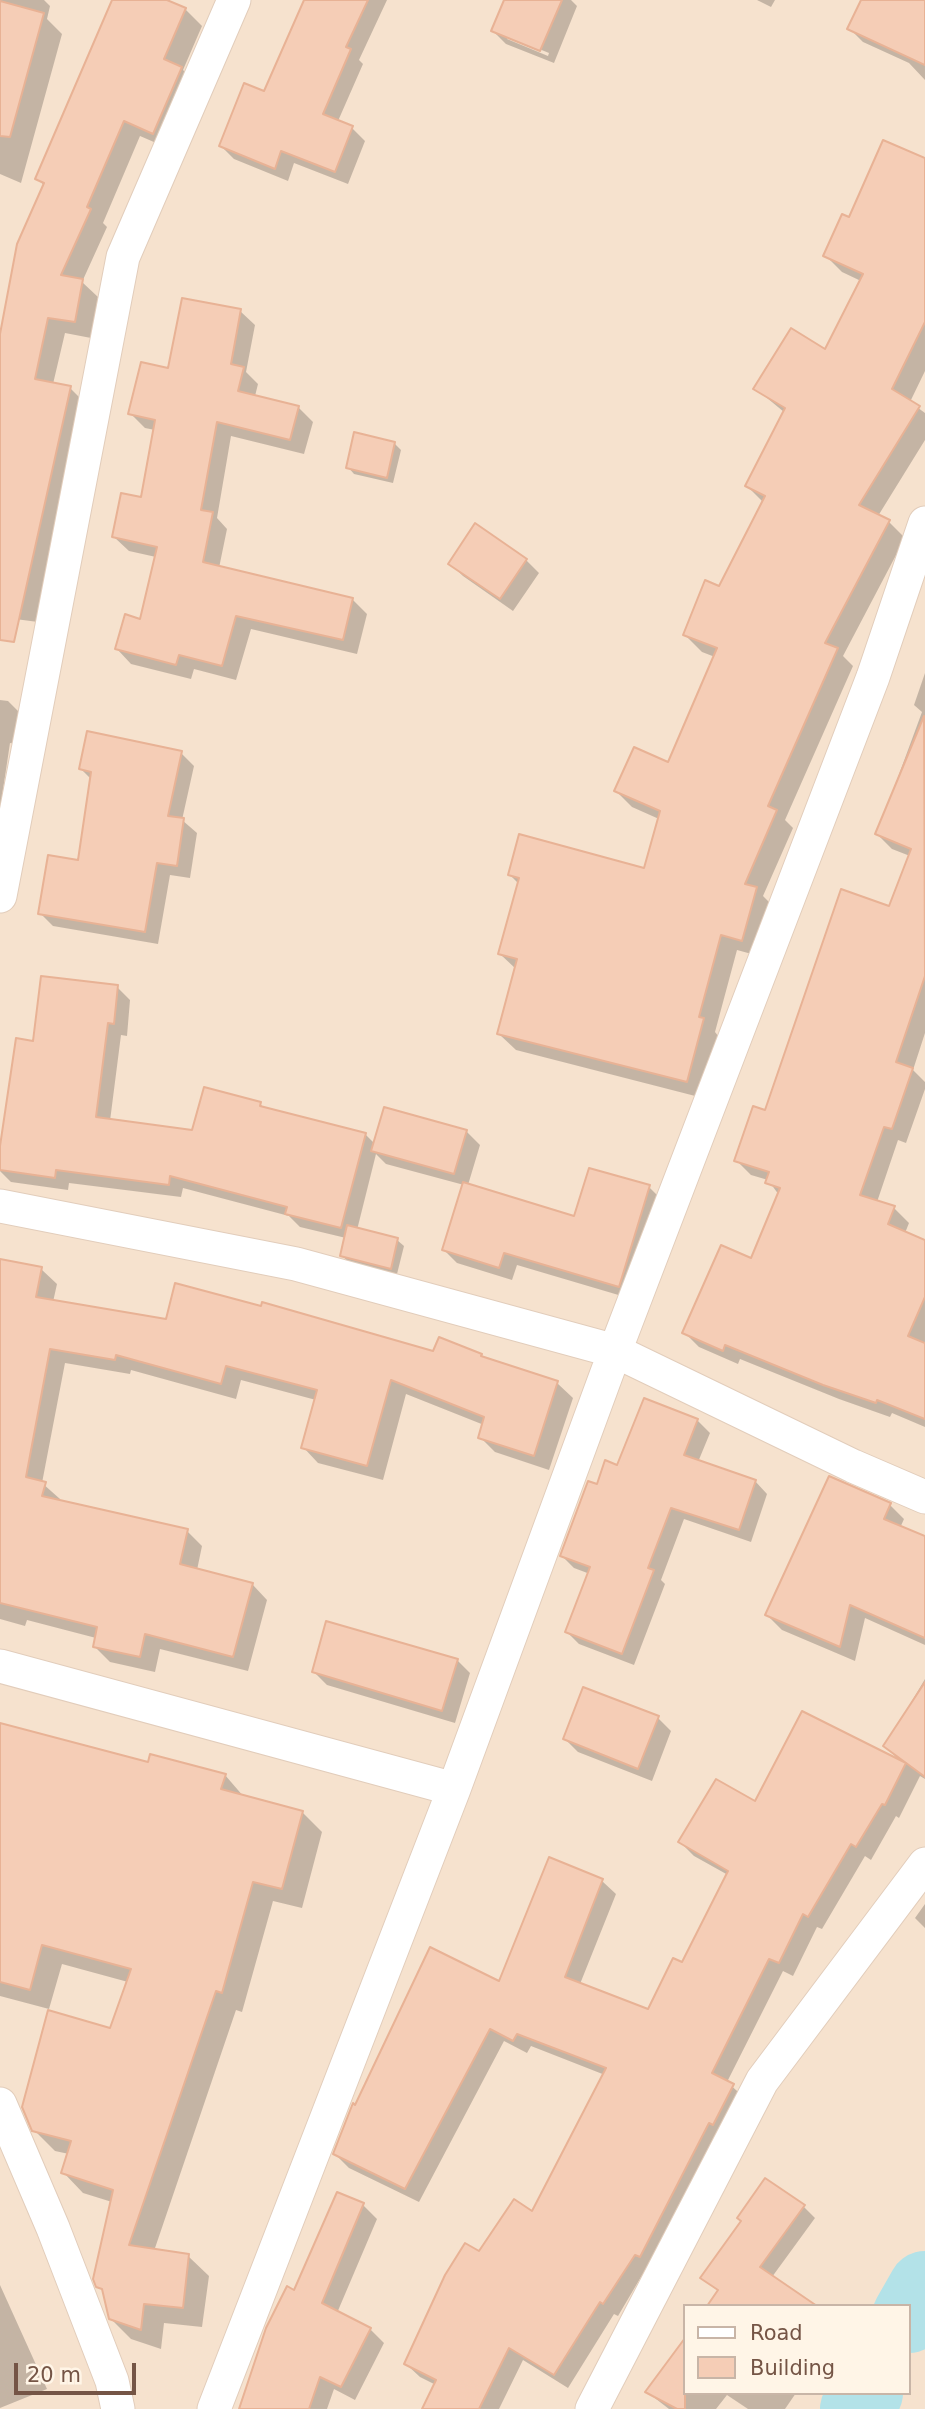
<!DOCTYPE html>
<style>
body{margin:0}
#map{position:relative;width:925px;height:2409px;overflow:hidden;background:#fef1e0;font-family:"DejaVu Sans",sans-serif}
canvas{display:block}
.legend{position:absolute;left:683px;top:2304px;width:228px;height:91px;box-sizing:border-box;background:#fff5e7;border:2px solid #c8b5a7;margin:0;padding:9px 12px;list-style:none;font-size:21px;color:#755546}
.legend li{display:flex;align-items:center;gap:14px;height:35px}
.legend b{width:35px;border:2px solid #c8b5a7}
.scale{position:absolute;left:14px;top:2363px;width:122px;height:32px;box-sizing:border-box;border:4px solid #755546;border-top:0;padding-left:9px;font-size:21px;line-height:24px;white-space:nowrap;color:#755546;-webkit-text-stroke:5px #fff5e7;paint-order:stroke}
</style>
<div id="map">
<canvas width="925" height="2409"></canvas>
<ul class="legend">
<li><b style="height:9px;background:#fff"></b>Road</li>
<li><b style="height:19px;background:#f5cdb6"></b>Building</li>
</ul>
<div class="scale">20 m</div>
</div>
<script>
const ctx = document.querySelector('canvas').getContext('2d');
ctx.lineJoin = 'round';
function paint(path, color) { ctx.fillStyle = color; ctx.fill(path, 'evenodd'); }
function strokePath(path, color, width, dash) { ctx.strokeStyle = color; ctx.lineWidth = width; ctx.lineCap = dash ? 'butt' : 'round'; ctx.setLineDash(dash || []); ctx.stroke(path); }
paint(new Path2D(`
 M0,0H925V2409H0ZM685,2306H909V2393H685Z`), '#f6e2ce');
paint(new Path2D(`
 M0,0H44L50,6L47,19L62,34L21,183L0,174Z
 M114,0H163L185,9L202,26L183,70L198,85L170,149L140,136L103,223L107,227L82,282L98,297L91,338L65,333L53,384L70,388L87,405L38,622L0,617V331L45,186L37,179Z
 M307,0H387L359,60L363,64L338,121L352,128L365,141L348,184L294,163L288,181L234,159L221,146L265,93Z
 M506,0H571L577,6L554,63L506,44L493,31ZM507,36L549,53L548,56L507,39Z
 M757,0H775L771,7Z
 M863,0H925V80L909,63L863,42L850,29Z
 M925,160V371L910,402L925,413V440L878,516L889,522L905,538L843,656L853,666L785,820L793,828L763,896L773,906L759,956L737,950L715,1032L719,1037L703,1098L516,1050L499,1034L516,969L500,954L519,884L510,875L645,871L659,819L632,807L616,791L669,764L715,657L702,652L685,635L720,588L763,502L747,486L784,412L755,388L826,351L861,281L842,272L825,255L850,219Z
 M240,311L255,325L246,372L258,384L255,396L298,407L313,422L304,454L231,436L217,518L227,529L219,568L352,599L367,614L357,654L251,629L236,680L194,669L191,679L131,664L117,649L141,621L156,557L129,551L114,537L143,499L155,430L145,428L130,413L170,371Z
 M356,435L395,444L401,450L393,483L354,474L348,467Z
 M526,560L539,573L513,611L463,576L450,563Z
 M925,673V1033L913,1070L925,1082V1089L906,1143L898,1140L877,1202L894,1208L909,1223L905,1233L925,1242V1427L892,1413L890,1417L839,1399L740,1359L738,1364L699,1347L684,1332L751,1261L779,1195L768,1180L751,1175L736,1160L890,908L910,856L892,849L877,834L922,712L914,705Z
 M0,700L8,701L21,714L16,744L10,743L0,810Z
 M181,753L194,766L182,820L197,833L190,878L170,875L158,944L53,926L40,913L80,862L91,779L81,769Z
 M117,987L130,1000L127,1036L121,1035L110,1121L194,1132L260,1104L265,1109L365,1134L375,1144L385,1109L467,1132L480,1145L468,1185L575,1218L649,1187L662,1200L632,1299L517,1265L512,1280L457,1263L444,1250L464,1185L386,1164L376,1154L357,1230L397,1240L404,1246L397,1274L348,1262L342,1255L346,1238L300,1227L289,1216L183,1188L181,1197L69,1183L68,1190L11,1182L0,1171V1157L35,1043Z
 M0,1261L41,1269L57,1284L53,1302L167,1321L434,1353L440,1339L485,1359L557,1383L573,1398L549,1470L495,1452L480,1437L484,1425L406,1394L383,1480L318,1463L303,1447L316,1400L241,1380L236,1399L131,1370L130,1374L65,1363L42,1483L60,1499V1502L187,1531L202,1546L197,1570L252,1584L267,1600L248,1671L160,1649L155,1672L110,1662L94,1646L96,1638L27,1620L25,1626L0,1619Z
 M697,1420L710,1433L698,1462L755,1481L767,1494L751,1542L684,1519L661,1580L665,1584L634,1665L579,1644L567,1632L590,1574L574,1568L562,1556L598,1487L618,1467Z
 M890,1505L904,1519L900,1528L925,1538V1645L865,1618L855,1661L782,1630L767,1615Z
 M457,1660L470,1673L455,1723L327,1685L314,1672Z
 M925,1679V1779L920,1776L899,1818L896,1816L871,1860L865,1856L822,1929L817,1927L793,1976L783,1971L727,2082L746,2099L618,2316L614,2314L568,2388L523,2360L499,2409H424L436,2385L420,2377L406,2364L479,2254L533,2214L605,2075L531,2046L527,2053L504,2041L419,2202L349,2168L335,2154L356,2107L500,1983L602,1881L616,1894L580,1984L649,2011L683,1964L728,1875L694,1856L680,1842L756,1804L901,1762L885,1746Z
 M658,1718L671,1731L652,1781L578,1752L565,1739Z
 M0,1727L150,1764L225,1775L244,1797L302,1812L322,1832L302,1908L273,1901L242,2012L236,2010L154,2251L188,2256L209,2276L202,2327L164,2323L161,2349L131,2339L111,2319L105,2293L98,2286L112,2202L83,2193L63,2172L69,2154L55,2151L34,2130L111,2030L128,1982L62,1964L49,2009L0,1996Z
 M925,1904V1928L915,1918Z
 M338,2194L363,2205L377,2219L337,2313L370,2329L384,2343L355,2400L334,2389L327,2409H241Z
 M803,2206L815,2218L772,2277L719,2292L703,2278L743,2221Z
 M0,2285L47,2389L0,2408Z
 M685,2339V2393H796L785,2409H748L727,2395L716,2409H669L647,2392Z`), '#0003');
strokePath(new Path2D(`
 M909,2316L925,2288
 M857,2409L866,2393`), '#b3e2e8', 74);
const building = new Path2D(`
 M112,0H167L186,8L164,59L182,67L153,134L124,121L87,207L91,209L61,275L83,279L75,322L48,318L35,379L71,386L14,642L0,640V334L17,244L44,183L35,179Z
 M304,0H368L346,47L351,49L323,114L353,126L335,172L281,151L275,169L219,146L244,83L264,91Z
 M504,0H562L540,51L491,31Z
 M861,0H925V65L847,29Z
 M0,1L44,13L10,137L0,136Z
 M883,140L925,158V322L892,389L920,406L859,505L890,520L825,643L838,648L768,806L777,810L745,884L757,887L742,941L721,935L699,1017L704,1018L687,1082L497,1034L517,959L498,954L519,878L508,875L519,834L644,868L660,811L614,791L634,747L668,762L717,648L683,635L705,580L719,586L765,496L745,486L785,408L753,389L791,328L825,349L863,274L823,256L842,214L849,217Z
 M182,298L241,309L231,364L244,367L238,391L299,406L290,440L217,422L201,510L213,512L203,562L353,598L343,640L236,616L222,666L179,655L176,665L115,649L125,614L140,619L157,547L112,537L121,493L141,497L155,420L128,414L141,362L168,368Z
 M354,432L395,442L387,478L346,468Z
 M475,523L527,559L500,599L448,564Z
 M924,716L925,976L896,1062L913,1068L892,1129L884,1127L860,1195L895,1206L888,1224L925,1240V1297L908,1336L925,1343V1419L877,1400L876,1403L823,1385L725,1345L723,1351L682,1333L721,1245L751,1258L780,1188L765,1183L769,1172L734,1161L753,1106L765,1110L841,889L889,906L911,849L875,834Z
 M87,731L182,751L168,816L184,818L177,866L157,863L145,932L38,914L48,855L78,860L91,772L79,769Z
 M41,976L118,985L114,1024L108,1023L96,1117L192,1130L204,1087L261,1102L260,1106L366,1133L341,1228L285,1214L287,1207L170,1176L169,1185L56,1170L55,1178L0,1170V1146L16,1038L33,1041Z
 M384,1107L467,1130L454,1174L371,1151Z
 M589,1168L650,1185L619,1287L504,1253L499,1268L442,1250L463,1182L574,1216Z
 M347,1225L398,1238L391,1269L340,1256Z
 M0,1259L42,1267L36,1297L166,1319L175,1283L261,1306L262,1302L433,1351L439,1337L482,1354L481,1356L558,1381L534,1456L478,1438L484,1417L391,1380L367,1466L301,1448L317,1390L226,1366L221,1384L116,1355L115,1360L50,1349L26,1477L46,1482L42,1496L188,1529L180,1564L253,1583L233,1657L145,1634L140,1657L93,1647L97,1627L0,1603Z
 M644,1398L698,1419L684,1455L756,1480L739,1530L671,1508L648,1568L654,1570L622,1654L565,1632L590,1567L560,1556L588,1481L597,1484L605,1460L617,1465Z
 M829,1476L891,1503L884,1519L925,1536V1638L850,1605L840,1647L765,1615Z
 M326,1621L458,1659L442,1711L312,1672Z
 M925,1682V1777L883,1746Z
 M583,1687L659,1716L638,1769L563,1739Z
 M802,1711L906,1763L885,1805L882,1804L856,1847L851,1844L808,1917L803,1914L779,1963L769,1959L712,2073L734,2084L713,2125L709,2123L640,2257L635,2255L603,2304L600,2302L554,2375L509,2348L479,2409H422L436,2380L404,2364L445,2275L465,2243L479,2251L514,2199L532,2211L606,2068L517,2034L513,2041L490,2029L405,2189L333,2154L353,2103L355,2105L430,1947L499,1981L549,1857L603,1879L565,1977L648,2009L673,1958L682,1962L728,1871L678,1842L716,1779L755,1801Z
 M0,1723L148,1762L150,1754L226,1774L221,1789L303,1811L282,1889L253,1882L222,1993L216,1991L129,2245L189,2254L183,2308L144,2304L141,2330L109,2319L102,2289L96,2287L93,2279L113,2190L61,2173L71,2141L32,2131L22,2107L48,2010L110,2028L131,1969L42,1945L30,1990L0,1982Z
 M765,2178L805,2205L760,2267L817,2306H707L718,2290L700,2278L741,2221L737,2218Z
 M337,2192L364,2203L322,2303L371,2328L341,2387L320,2377L309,2409H239L266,2328L287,2286L294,2290Z
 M685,2338V2409H677L645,2392Z`);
paint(building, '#f5cdb6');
strokePath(building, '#e8b295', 2);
const street = new Path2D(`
 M0,896L123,257L234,0
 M0,1206L296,1264L615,1351L853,1466L925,1497
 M0,1666L454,1789
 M0,2104L53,2228L112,2381L118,2409
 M214,2409L454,1789L615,1351L873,677L925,523
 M592,2409L762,2081L925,1864`);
strokePath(street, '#e2cdbb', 35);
strokePath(street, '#fff', 33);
</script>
